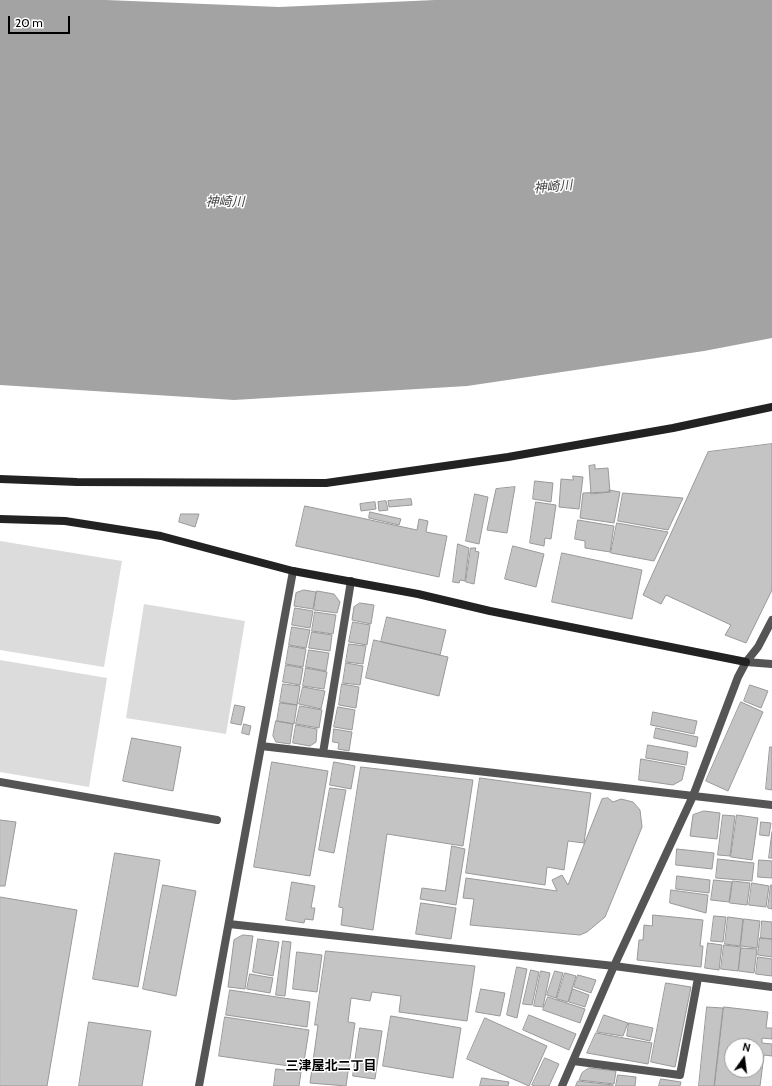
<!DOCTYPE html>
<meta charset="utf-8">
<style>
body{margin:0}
#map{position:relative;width:772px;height:1086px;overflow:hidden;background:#fff;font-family:Cabin,sans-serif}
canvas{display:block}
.north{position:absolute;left:724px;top:1038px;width:40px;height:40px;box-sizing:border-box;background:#fff;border:1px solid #999;border-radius:50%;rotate:14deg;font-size:11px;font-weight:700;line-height:16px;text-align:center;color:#000}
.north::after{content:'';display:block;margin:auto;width:14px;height:18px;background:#000;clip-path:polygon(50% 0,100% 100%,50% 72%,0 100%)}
.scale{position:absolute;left:8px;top:16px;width:62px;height:18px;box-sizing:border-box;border:2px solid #000;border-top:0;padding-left:5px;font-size:12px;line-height:14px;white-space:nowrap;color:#000;-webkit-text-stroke:3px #fff;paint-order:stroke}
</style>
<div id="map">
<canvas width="772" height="1086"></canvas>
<div class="north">N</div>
<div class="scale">20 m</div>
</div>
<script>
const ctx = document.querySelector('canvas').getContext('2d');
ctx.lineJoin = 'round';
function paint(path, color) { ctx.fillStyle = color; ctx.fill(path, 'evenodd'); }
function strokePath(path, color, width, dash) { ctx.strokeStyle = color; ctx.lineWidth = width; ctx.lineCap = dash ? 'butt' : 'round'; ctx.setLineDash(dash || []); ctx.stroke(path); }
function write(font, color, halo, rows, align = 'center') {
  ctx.font = font + ' Cabin,"Noto Sans JP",sans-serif'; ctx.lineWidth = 3; ctx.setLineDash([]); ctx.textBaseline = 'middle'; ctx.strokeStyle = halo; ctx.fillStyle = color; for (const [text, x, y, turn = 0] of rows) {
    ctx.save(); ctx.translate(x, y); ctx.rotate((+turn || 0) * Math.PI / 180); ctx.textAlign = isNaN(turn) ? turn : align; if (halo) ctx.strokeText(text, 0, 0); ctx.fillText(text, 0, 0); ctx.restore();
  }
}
paint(new Path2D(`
 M0,541L122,561L104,667L0,650Z
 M144,604L245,621L226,734L126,718Z
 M0,660L107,678L89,787L0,772Z`), '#dcdcdc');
paint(new Path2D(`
 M0,0H106L279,7L435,0H772V338L704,351L467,386L234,400L0,385Z`), '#a3a3a3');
const building = new Path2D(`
 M772,444V590L746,643L725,635L731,625L666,595L661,604L643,595L708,452Z
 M595,465V469L608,468L610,492L591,494L589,466Z
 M573,476L583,477L579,509L559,507L561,479L573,480Z
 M535,481L553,483L551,502L533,499Z
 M515,487L507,533L487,530L496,489Z
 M609,490L620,492L614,523L580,518L583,493L610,492Z
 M623,493L683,498L668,530L618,521Z
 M475,494L488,497L479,544L466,541Z
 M411,499L412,505L389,507L388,501Z
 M386,501L388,510L379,511L378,502Z
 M375,502L376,509L361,511L360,504Z
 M536,502L556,505L551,539L545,538L544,546L530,543Z
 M305,506L417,530L419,519L428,521L426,532L447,536L439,577L296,546Z
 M370,512L401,519L399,525L369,518Z
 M181,514H199L195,527L179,522Z
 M578,520L614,526L610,552L585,548V541L575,539Z
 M617,523L668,532L654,561L611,553Z
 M458,544L469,548L465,581L460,580L459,583L453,582Z
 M513,546L544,554L536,587L505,579Z
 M471,548H476L475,551L479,552L474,584L466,582Z
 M562,553L642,570L632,619L552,602Z
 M304,590L316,592L313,609L294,606L296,593Z
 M317,591L334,594L340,602L337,613L314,610Z
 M360,603L374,605L371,624L352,620L354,607Z
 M295,608L313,611L310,628L292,625Z
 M315,612L336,615L333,634L312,631Z
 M387,617L446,630L440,655L381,642Z
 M353,622L370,625L367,645L349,642Z
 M292,627L310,630L306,648L289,645Z
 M312,632L332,635L330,651L309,648Z
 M374,640L448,657L439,696L366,678Z
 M349,644L366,646L363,664L346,662Z
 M289,646L306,649L303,667L286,664Z
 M309,650L329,653L326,671L306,667Z
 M346,663L363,666L360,685L343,683Z
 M286,665L303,668L300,685L283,682Z
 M306,668L327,672L324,689L303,686Z
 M283,684L300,686L297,705L280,702Z
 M342,684L359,687L356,708L339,705Z
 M750,685L768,691L761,708L744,701Z
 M303,687L325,691L321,709L299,704Z
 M741,702L763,712L728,791L706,781Z
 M280,703L297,705L294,724L277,721Z
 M235,705L245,707L241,725L231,723Z
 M300,706L322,710L319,728L296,724Z
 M338,707L355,710L352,730L334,727Z
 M653,712L697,721L694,734L651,725Z
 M276,721L293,724L290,744L276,742L273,736Z
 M244,724L251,726L249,735L242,733Z
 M296,725L317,729L316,742L310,746L293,743Z
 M656,728L698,737L696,747L654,738Z
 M334,729L352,732L349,751L338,749L339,743L333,742Z
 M132,738L181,747L173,791L123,781Z
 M648,745L688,752L686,765L646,758Z
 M770,747H772V790L766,789Z
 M641,759L685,767L682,780L673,785L639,780Z
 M272,762L328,771L310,876L254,867Z
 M334,762L355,766L351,789L330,785Z
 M361,767L473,780L463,846L387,834L373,930L341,925L343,908L339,907Z
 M480,778L591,793L584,843L568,841L564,870L547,867L545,885L466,873Z
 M330,788L346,790L334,853L319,850Z
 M608,798L613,802L621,799L633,802L640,810L642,827L605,917L587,932L580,935L470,925L474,899L463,898L466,878L557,891L552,880L562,875L568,885L602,799Z
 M704,811L720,813L717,839L690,836L693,815Z
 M723,815L735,816L730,856L718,855Z
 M737,815L758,818L752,860L731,857Z
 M0,820L16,822L5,886H0Z
 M761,822L771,823L769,836L760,835Z
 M772,832V858H769Z
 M452,846L465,849L456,905L420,899L422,888L445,891Z
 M677,849L714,853L712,869L676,865Z
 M115,853L160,860L138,987L93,979Z
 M718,859L754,863L752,881L716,878Z
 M759,860L772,861V878L758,877Z
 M677,876L710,880L709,893L676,889Z
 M714,880L732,882L729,902L711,900Z
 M733,881L750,883L747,905L730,903Z
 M292,882L315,886L311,908H315L313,920L305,919L304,923L286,920Z
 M752,883L769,886L766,907L749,905Z
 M163,885L196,891L176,996L143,989Z
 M771,885H772V909L768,908Z
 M671,890L708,895L706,913L670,903Z
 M0,897L77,910L47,1086H0Z
 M421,903L456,908L451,939L416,934Z
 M653,915L703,920L700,946H703L701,967L637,960L639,940H643L644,925L652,926Z
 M714,916L726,917L723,942L711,941Z
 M728,917L743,919L740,946L725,944Z
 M744,919L760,921L757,948L741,946Z
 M762,921L772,922V939L761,938Z
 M243,935L253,936L245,989L228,987L234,940Z
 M760,938L772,939V957L758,955Z
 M258,939L279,942L273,976L253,972Z
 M283,941L291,942L285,996L276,995Z
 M708,943L722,945L719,970L705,968Z
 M724,945L741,947L738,971L721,969Z
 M741,948L757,949L754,973L739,971Z
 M326,951L475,966L467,1021L399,1012L401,996L372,992L370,1001L351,998L348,1022L355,1023L346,1086L310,1083L318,1025H315Z
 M297,952L322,955L317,992L293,989Z
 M758,957L772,959V976L756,974Z
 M517,967L527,969L517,1018L507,1015Z
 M531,970L539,972L532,1005L523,1004Z
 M541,971L550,973L543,1007L534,1006Z
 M555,971L563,973L556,998L547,995Z
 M565,973L576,976L568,1002L557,999Z
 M250,974L273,978L270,993L247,989Z
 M578,975L596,980L591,993L574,987Z
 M666,983L691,987L675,1067L651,1062Z
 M481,989L505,993L500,1016L476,1012Z
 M573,989L589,995L585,1007L569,1002Z
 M230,990L310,1002L307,1027L226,1015Z
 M548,997L585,1009L580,1023L543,1010Z
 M707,1007L723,1008L714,1086H699Z
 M724,1007L768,1012L766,1028H772V1039L762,1038V1043L772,1044V1056L764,1055L760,1086H715ZM732,1046H756V1070H732Z
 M529,1015L576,1034L569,1050L523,1030Z
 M604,1015L628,1023L623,1036L597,1032Z
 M391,1016L461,1028L453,1078L383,1066Z
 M225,1017L309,1030L303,1068L219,1056Z
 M485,1018L547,1046L529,1086L467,1059Z
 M89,1022L151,1031L142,1086H79Z
 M629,1023L653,1028L650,1041L627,1036Z
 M360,1028L382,1031L375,1079L353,1076Z
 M596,1033L652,1043L648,1064L587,1053Z
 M545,1058L559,1064L549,1086H535L532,1085Z
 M589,1068L616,1071L614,1084L579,1080L582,1073Z
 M276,1069L301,1072L299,1086H274Z
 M618,1075L636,1077L635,1086H616Z
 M482,1078L509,1082L508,1086H480Z
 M661,1079L681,1082L680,1086H659Z
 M578,1081L613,1085V1086H576Z`);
paint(building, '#c4c4c4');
strokePath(building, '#999', 1);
strokePath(new Path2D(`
 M0,782L217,820`), '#555', 8);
strokePath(new Path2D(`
 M746,662L772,664
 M261,746L772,805
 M323,753L351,581
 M229,924L614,966L772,987
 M573,1061L680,1075L698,978
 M199,1086L293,571
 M562,1086L614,966L693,796L738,677L746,662L758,647L772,620`), '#555', 8);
strokePath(new Path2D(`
 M0,479L77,482L326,483L508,457L673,428L772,407
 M0,519L65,521L161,536L293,571L418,594L490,611L746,662`), '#222', 8);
write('italic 13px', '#444', '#fff', [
 ["神崎川",553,187,-5],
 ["神崎川",225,202]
]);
write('bold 13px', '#000', '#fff', [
 ["三津屋北二丁目",331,1066]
]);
</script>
